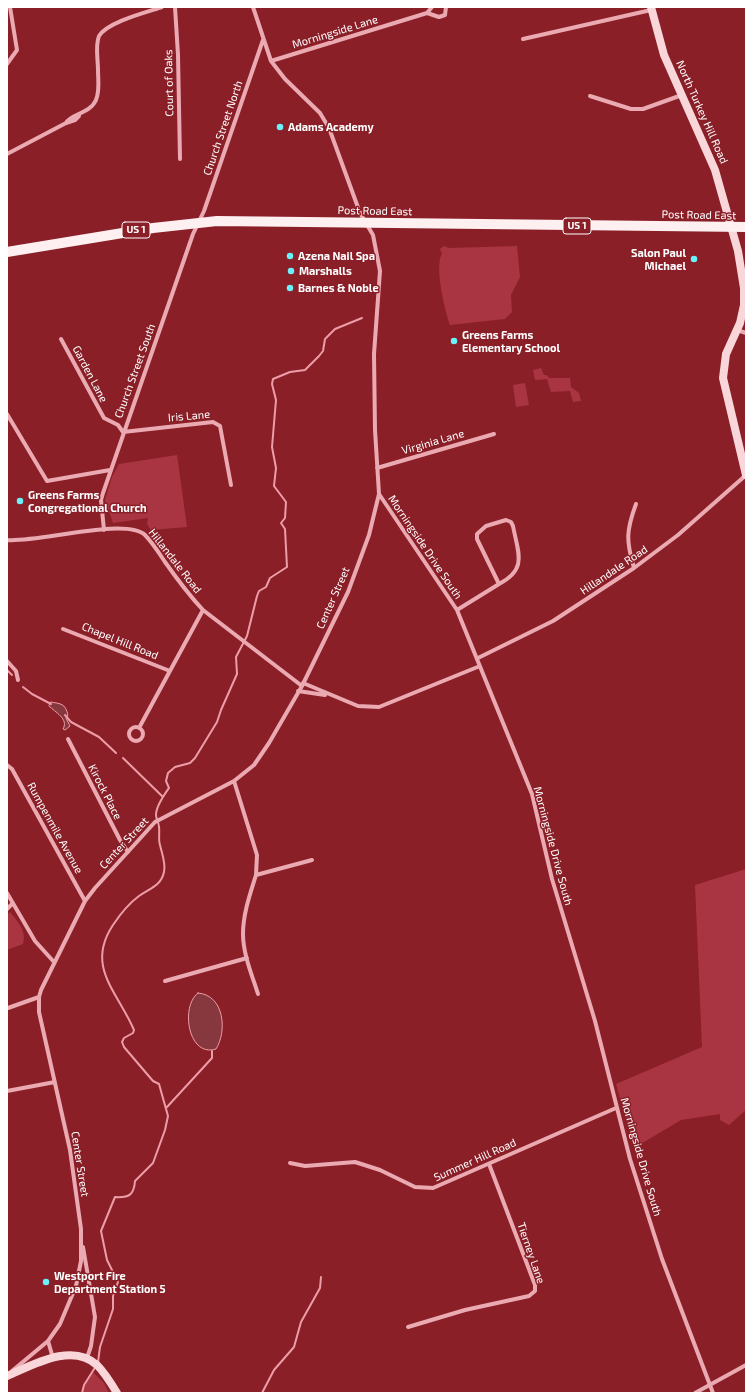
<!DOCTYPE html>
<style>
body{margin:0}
#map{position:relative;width:753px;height:1400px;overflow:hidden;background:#8a1f28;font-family:"Exo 2",sans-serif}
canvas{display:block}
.frame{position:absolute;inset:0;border:8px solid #fff;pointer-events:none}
</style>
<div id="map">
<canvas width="753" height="1400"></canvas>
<div class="frame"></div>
</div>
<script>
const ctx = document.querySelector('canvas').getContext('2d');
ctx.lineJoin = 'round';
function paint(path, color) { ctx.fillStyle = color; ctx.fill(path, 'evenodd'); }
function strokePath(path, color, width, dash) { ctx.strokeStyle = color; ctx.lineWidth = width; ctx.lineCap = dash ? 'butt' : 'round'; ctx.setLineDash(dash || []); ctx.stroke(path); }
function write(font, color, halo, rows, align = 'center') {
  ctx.font = font + ' "Exo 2",sans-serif'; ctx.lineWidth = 3; ctx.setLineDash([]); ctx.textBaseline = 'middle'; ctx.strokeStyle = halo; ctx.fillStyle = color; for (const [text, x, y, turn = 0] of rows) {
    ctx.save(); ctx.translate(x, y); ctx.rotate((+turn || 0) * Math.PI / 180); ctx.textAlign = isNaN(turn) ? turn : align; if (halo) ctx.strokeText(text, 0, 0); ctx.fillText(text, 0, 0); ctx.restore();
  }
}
paint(new Path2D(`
 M444,246L449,248L517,246L520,277L511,295L512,312L505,319L450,325C445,311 434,266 442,254L440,249Z
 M541,368L544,375H547L549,378H570L571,387L579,393L581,401L573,402L570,391L551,392L547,379L535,380L533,370Z
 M525,383L529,405L516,407L513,385Z
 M177,455L187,527L151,530L147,524L148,518L113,523L105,500L112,477L119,464Z
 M746,869V1110L729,1125L720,1120V1114L681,1120L634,1148L616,1084L702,1047L695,885Z
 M10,912C18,922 27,931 23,944L7,950V915Z
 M93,1372L104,1383L109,1393H82L84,1385Z`), '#a93542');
const water = new Path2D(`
 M51,702C61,704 65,703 68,715L66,718L70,726L65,730L63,729C69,719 55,712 49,706Z
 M198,993C225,995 227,1032 216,1049C188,1058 180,1006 198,993Z`);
paint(water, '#87383f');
strokePath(water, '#ed9da7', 1);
strokePath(new Path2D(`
 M7,670L12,675
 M23,687L32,694L51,704
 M65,715L71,722L99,737L116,753
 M123,758L163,797
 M167,1107L212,1058V1051
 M98,1362L100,1347L113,1309V1296L118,1282L107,1260L101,1231L115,1197C129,1198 134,1195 135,1181L153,1163L165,1130L168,1116L159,1084L153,1081L124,1047L122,1042L124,1038L133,1033L134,1030C118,992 85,967 113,925C121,913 128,904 139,896C150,888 161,886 164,872C166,863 162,854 160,845C158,839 160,833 159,827C159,823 156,819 156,815C156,806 164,795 169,788L166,781L168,773L175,767L190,763L195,758L217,722L221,710L237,674L236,657L247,636L257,596L259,591L266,587L270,578L287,567L285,529L281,523L285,518L286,502L274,486L276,468L272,447L276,400L272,384L273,379L290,372L305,370L319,356L323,351L325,339L335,329L362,318
 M82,1393L84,1385L96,1366
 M262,1393L274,1370L294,1347L301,1322L320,1288L321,1277`), '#ed9da7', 2);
strokePath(new Path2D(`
 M175,7L178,55L180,159
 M253,7L271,61L285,79L320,113L329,128L360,213L373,235L380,271L374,354L375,430L379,494L457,610L532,794L552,879L595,1021L630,1159L662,1259L713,1393
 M427,13L439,17L445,15L446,7
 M523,39L651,10
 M271,61L427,13L432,7
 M7,64L17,50L10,7
 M590,96L631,109H643L682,95
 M66,123C70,114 90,114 96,100C100,91 98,79 98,70C98,60 95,45 99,36C107,22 147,12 162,7
 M7,154L66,123L75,120L79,116
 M737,330L746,333
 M61,339L104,418L118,425L123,432L213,422L220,426L231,485
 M7,414L47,481L110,470
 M377,468L494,434
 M506,520L511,522L513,526C518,553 528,569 499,584L477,539V534L486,526Z
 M104,530L101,500L103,493L193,234L204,211L263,40
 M7,540C37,543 125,517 145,535C153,543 159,553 165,562C177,579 189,595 203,610L302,686
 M634,568C626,541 626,531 636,504
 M457,610L499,584
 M63,629L170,671
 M478,658L553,621L634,568L678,535L746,475
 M7,661L16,671L18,680
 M303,683L358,706L379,707L480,666
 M298,691L325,695
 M129 734a7 7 0 1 1 14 0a7 7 0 1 1-14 0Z
 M139,728L203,610
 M68,739L120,840L128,852
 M7,765L12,769L85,901
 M234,781L257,855L256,875
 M7,893L35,941L54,962
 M7,909L13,903
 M165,981L247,958
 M258,994C252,975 243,954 243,934C243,914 250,894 256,875L312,860
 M8,1008L39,997
 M7,1091L55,1082
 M290,1163L305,1166L355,1162L380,1170L415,1187L433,1188L616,1108
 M83,1247L95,1317L91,1346L87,1358
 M408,1327L465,1310L529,1296L535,1291V1285L489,1164
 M48,1341L53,1358
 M12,1371L48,1341L60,1324L76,1286L81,1261V1229L70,1150L39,1012V997L41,990L85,901L95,888L155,822L234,781L254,765L269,743L302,686L348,592L369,535L379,494
 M695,1393L746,1365`), '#ebaab1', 4);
strokePath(new Path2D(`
 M651,7L664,55L715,170L738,251L744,288V305L740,323L726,354L723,378L746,475
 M7,1376C33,1365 72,1342 97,1365C105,1373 111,1383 117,1393`), '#f9d6d9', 8);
strokePath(new Path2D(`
 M7,252L153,228L217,221L746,227`), '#feeff0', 10);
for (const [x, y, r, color] of [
 [280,127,4,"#6af2fa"],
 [290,256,4,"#6af2fa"],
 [694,259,4,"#6af2fa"],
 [291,271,4,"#6af2fa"],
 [290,288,4,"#6af2fa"],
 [454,341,4,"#6af2fa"],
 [20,501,4,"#6af2fa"],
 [46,1282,4,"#6af2fa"]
]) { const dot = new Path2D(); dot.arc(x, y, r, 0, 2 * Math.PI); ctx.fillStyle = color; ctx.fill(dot); strokePath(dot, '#8a1f28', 1.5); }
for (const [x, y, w] of [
 [577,226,28],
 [136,230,28]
]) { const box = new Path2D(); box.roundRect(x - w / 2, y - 8, w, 16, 3); ctx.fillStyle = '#8a1f28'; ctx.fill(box); strokePath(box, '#fff', 1); }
write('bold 10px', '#fff', null, [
 ["US 1",577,226],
 ["US 1",136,230]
]);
write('11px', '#fff', '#8a1f28', [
 ["Morningside Lane",335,32,-17],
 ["Court of Oaks",169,83,-91],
 ["North Turkey Hill Road",702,112,66],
 ["Church Street North",223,128,-71],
 ["Post Road East",375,211,1],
 ["Post Road East",699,215,1],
 ["Church Street South",135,371,-70],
 ["Garden Lane",90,374,62],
 ["Iris Lane",189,416,-5],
 ["Virginia Lane",433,442,-16],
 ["Morningside Drive South",425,547,56],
 ["Hillandale Road",175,561,52],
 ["Hillandale Road",614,570,-34],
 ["Center Street",333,598,-66],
 ["Chapel Hill Road",120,641,22],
 ["Kirock Place",105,792,63],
 ["Rumpenmile Avenue",55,828,61],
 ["Center Street",124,843,-47],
 ["Morningside Drive South",553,846,75],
 ["Morningside Drive South",641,1157,74],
 ["Summer Hill Road",475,1160,-24],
 ["Center Street",80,1164,81],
 ["Tierney Lane",531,1253,71]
]);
write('bold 11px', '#fff', '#8a1f28', [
 ["Adams Academy",288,127],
 ["Salon Paul",686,253,"right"],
 ["Michael",686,266,"right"],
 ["Azena Nail Spa",298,256],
 ["Marshalls",299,271],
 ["Barnes & Noble",298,288],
 ["Greens Farms",462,335],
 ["Elementary School",462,348],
 ["Greens Farms",28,495],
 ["Congregational Church",28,508],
 ["Westport Fire",54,1276],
 ["Department Station 5",54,1289]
], 'left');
</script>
